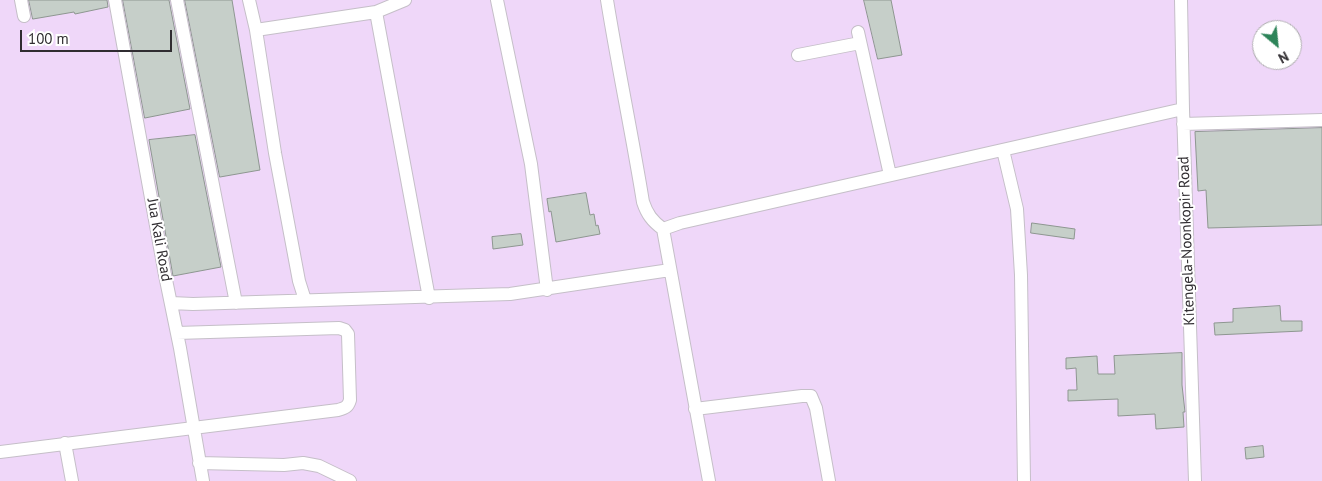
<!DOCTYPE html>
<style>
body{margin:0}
#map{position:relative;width:1322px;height:481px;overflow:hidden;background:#f7f1fa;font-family:"PT Sans",sans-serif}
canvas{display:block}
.north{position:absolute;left:1252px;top:20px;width:50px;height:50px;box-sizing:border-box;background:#fff;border:1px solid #acabad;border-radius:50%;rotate:152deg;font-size:14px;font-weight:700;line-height:20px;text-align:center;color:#302d31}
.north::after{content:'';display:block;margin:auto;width:18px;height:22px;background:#2d8459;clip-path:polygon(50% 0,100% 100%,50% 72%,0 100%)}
.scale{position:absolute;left:20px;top:30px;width:152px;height:22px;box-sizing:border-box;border:2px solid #302d31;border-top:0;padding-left:6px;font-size:15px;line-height:18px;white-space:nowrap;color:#302d31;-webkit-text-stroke:4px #fff;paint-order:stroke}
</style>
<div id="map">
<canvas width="1322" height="481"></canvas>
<div class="north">N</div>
<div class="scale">100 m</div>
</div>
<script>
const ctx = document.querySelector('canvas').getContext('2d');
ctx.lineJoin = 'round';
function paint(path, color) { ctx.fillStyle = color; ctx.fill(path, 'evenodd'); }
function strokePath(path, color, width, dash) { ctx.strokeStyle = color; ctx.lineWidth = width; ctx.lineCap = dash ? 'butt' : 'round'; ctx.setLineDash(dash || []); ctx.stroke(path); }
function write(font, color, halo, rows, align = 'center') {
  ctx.font = font + ' "PT Sans",sans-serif'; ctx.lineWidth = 4; ctx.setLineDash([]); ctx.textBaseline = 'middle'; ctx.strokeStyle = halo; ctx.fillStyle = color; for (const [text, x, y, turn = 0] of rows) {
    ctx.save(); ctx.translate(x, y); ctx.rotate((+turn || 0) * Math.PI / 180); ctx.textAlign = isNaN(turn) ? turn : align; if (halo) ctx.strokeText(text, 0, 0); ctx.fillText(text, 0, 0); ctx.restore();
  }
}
paint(new Path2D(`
 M0,0H1322V481H0ZM1262,30H1292V60H1262Z`), '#efd7f9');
const building = new Path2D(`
 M29,0H107L108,7L75,14L74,12L33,19Z
 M123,0H169L190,109L145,118Z
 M185,0H232L260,170L220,177Z
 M864,0H891L902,55L878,59Z
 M1322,128V225L1208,228L1206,190L1198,191L1195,132Z
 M195,135L221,267L173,276L149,140Z
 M586,193L590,215L594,214L596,226L598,225L600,234L556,242L551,211L549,212L547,199Z
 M1032,223L1075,229L1074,239L1031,233Z
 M521,234L523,245L493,249L492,237Z
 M1280,306L1281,321H1302V331L1215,335L1214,323L1233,322V309Z
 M1182,353V385L1185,412H1183L1184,427L1156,429L1155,414L1118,416V399L1068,401V390H1077L1076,368L1066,369V358L1097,356L1098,374H1115L1114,356Z
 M1263,446L1264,457L1246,459L1245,448Z`);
paint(building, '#c6cfc9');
strokePath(building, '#8e9791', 1);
const minor = new Path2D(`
 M21,0L24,16
 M115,0L165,275L180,348L203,481
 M177,0L236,303
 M249,0L256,30L376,12L405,0
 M497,0L531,164L547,290
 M607,0C618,68 632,134 643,202C647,214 652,221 663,229
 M1181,0L1183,109L1195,481
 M376,12L429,298
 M256,30L275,153L299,281L305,300
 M858,32L890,175
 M798,55L860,43
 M1183,124L1322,120
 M1003,150L1017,209L1021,275L1024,481
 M171,303L193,304L510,294L670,270
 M695,409L802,396H811L816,408L829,481
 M65,443L72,481
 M0,452L338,410C345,408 348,407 350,400L348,334L345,330L339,328L177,333
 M199,463L284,465L303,463L319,466L350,481
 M709,481L663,229L680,223L1183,109`);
strokePath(minor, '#c5bfc8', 14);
strokePath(minor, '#fff', 12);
write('15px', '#302d31', '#fff', [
 ["Jua Kali Road",159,240,80],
 ["Kitengela-Noonkopir Road",1187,241,-92]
]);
</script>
